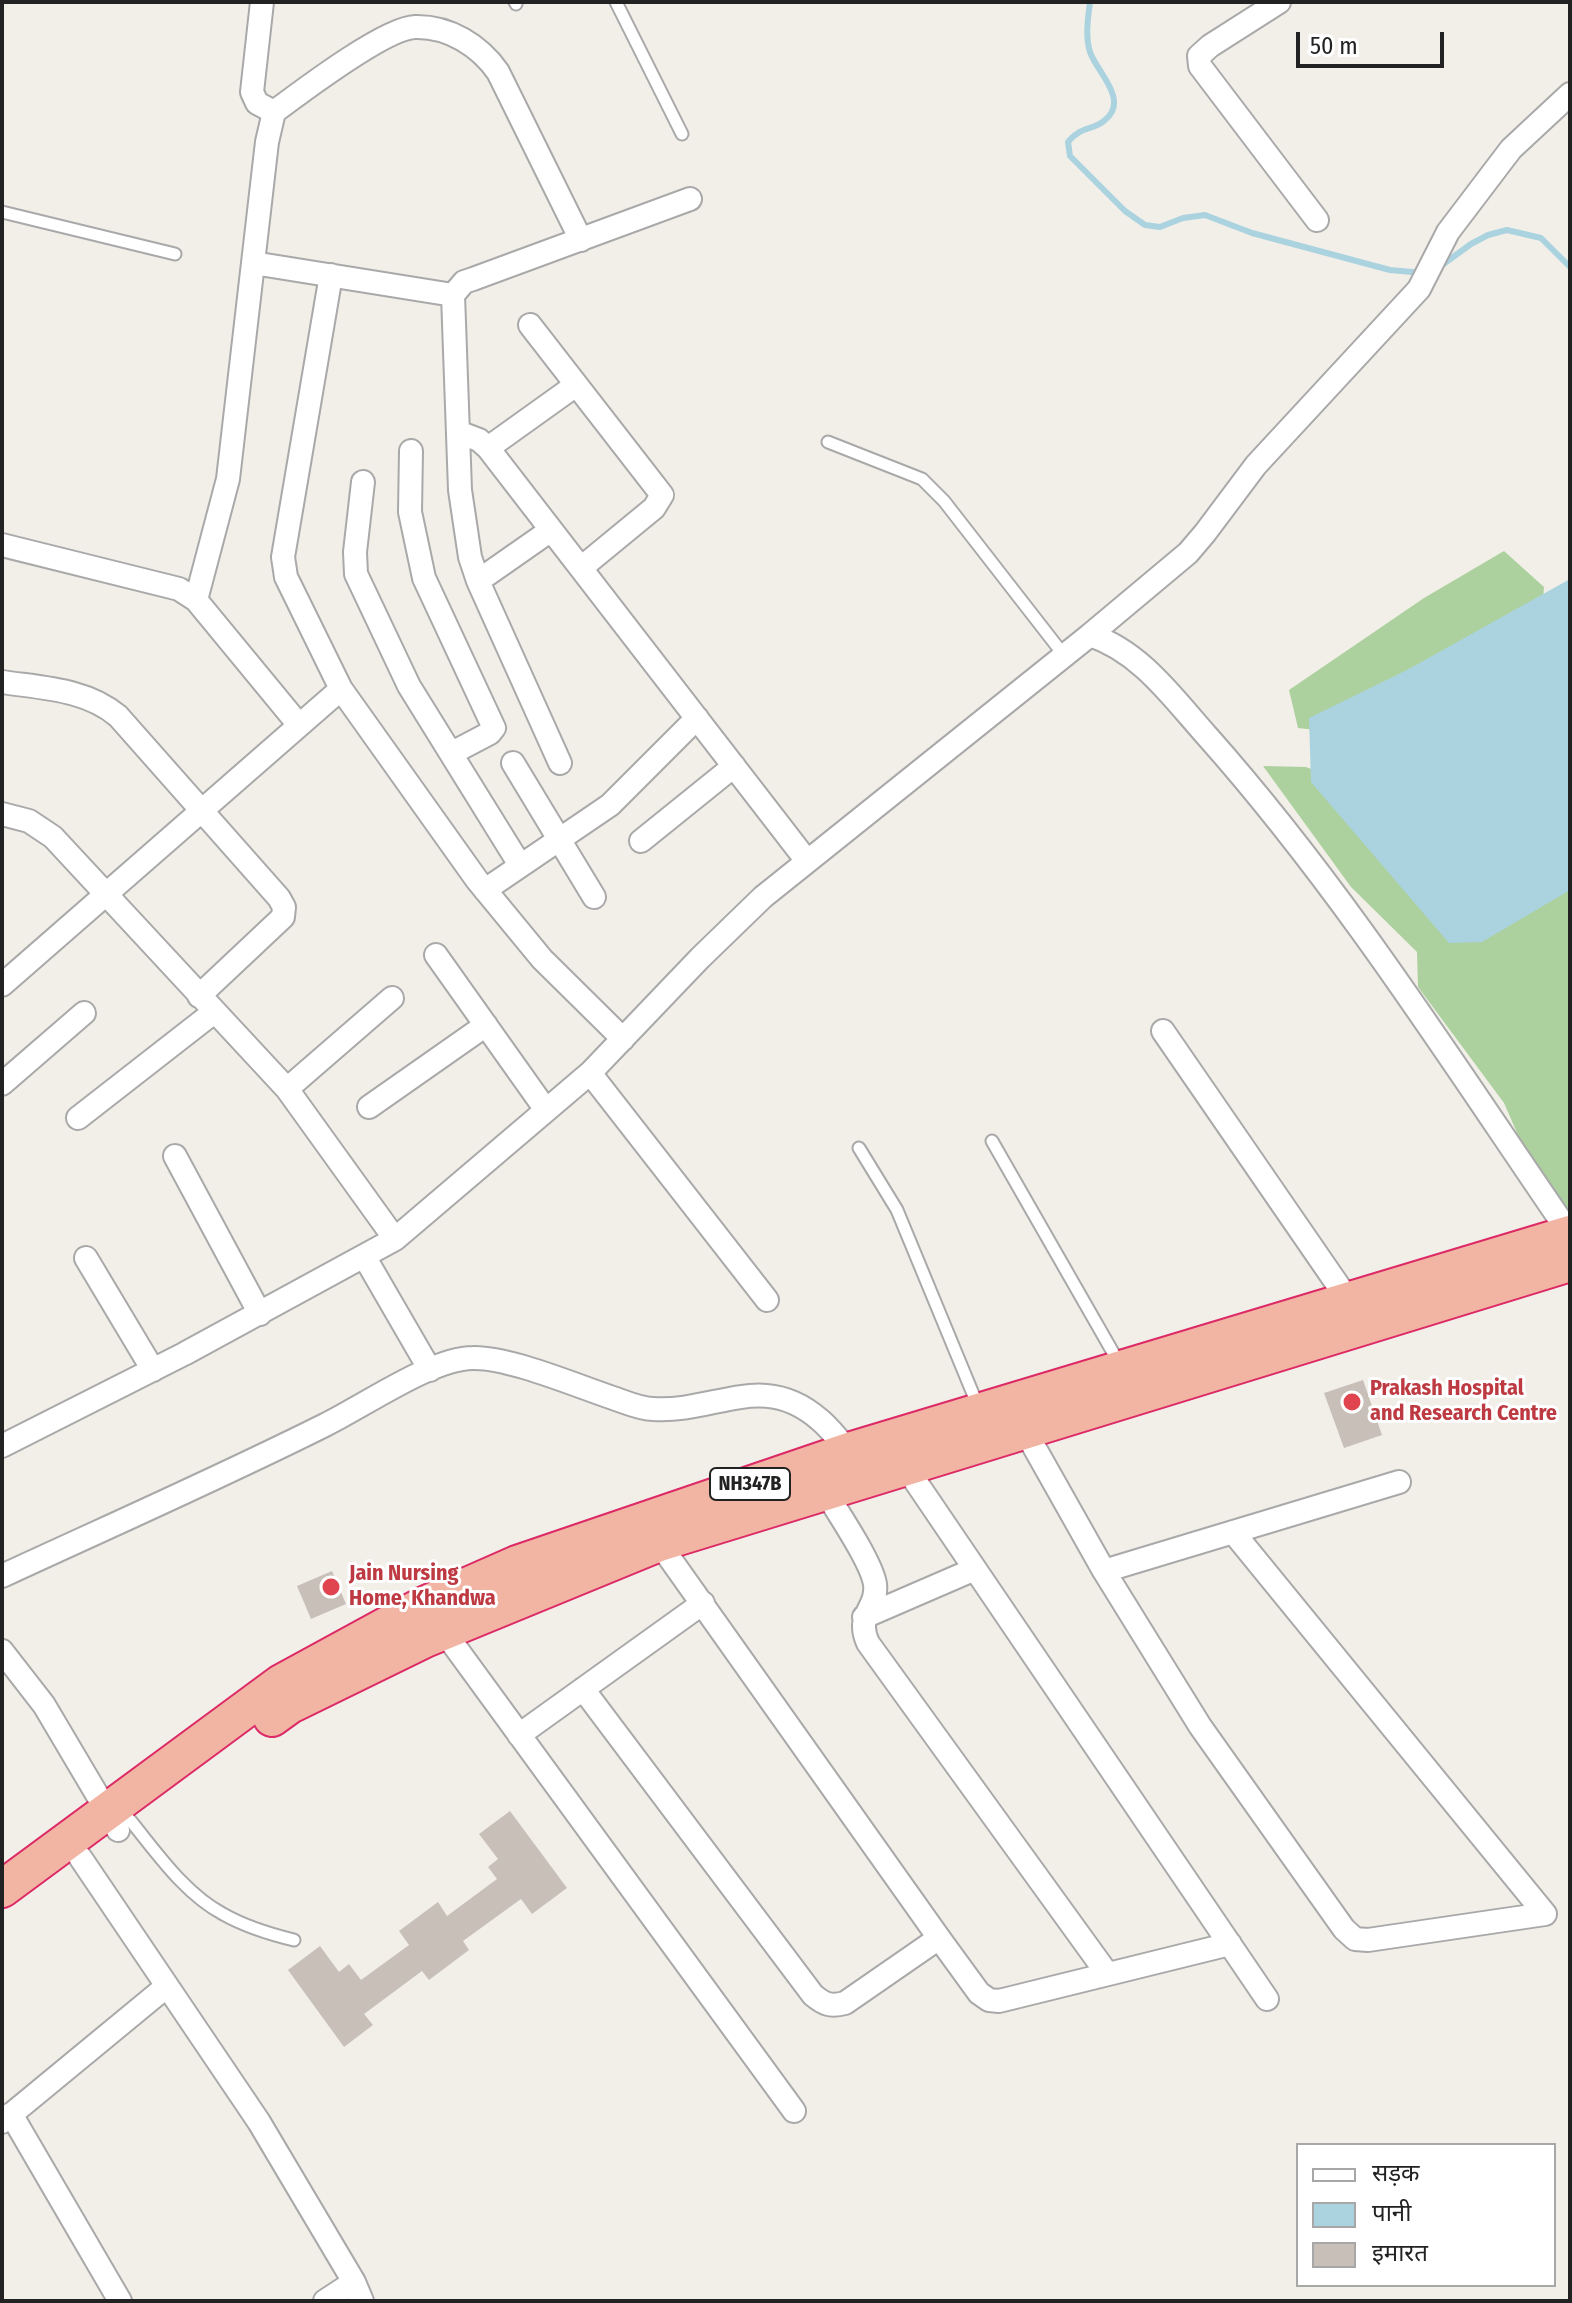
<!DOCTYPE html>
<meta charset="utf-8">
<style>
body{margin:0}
#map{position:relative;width:1572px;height:2303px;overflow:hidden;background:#f2efe9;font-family:"Fira Sans Condensed","Noto Sans Devanagari",sans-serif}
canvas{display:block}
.frame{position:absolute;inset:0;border:4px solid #222;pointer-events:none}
.legend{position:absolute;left:1296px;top:2143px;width:260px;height:144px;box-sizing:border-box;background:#fff;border:2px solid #a7a7a7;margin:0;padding:10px 14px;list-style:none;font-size:24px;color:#222}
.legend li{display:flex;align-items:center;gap:16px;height:40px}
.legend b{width:40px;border:2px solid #a7a7a7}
.scale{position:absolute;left:1296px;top:32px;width:148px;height:36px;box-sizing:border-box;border:4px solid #222;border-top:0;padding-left:10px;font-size:24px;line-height:28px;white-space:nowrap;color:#222;-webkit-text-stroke:6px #fff;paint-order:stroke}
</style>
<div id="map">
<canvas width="1572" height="2303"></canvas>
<div class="frame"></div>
<ul class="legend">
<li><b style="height:10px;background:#fff"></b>सड़क</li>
<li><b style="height:22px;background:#aad3df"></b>पानी</li>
<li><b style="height:22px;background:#c7bfb8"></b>इमारत</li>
</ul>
<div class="scale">50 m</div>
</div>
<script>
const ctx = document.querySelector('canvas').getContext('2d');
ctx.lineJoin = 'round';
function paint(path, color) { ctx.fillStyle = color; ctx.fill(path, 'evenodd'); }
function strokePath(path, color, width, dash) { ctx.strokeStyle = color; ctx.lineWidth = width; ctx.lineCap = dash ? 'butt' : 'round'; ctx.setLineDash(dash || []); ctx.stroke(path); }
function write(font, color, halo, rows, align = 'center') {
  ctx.font = font + ' "Fira Sans Condensed",sans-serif'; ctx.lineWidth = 6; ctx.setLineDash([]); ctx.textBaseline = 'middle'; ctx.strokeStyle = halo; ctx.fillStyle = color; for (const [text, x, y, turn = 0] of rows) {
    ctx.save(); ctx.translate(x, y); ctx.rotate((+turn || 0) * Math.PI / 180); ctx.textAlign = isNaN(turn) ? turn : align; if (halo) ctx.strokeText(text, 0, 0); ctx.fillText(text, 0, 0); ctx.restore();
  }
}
paint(new Path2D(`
 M1504,551L1544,587L1542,614L1350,734L1298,728L1289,690L1424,598Z
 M1263,766L1306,767L1570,867V1212L1547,1188L1518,1135L1504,1103L1418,987L1417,952L1351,887Z`), '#add19e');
paint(new Path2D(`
 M1570,579V890L1482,942L1449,943L1311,782L1309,718L1407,670Z`), '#aad3df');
strokePath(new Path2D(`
 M1090,2C1088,18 1085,36 1090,52C1096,71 1130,100 1105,120C1093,131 1082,125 1068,142L1070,156L1125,211L1145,225L1160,227L1183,218L1205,215L1252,233L1390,270L1423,273
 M1438,268L1471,244L1488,235L1507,230L1541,238L1570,267`), '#aad3df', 6);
paint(new Path2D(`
 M1363,1380L1382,1435L1344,1448L1324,1393Z
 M332,1571L346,1604L311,1619L297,1586Z
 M510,1811L567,1888L532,1914L521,1899L463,1941L469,1950L429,1980L422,1971L364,2014L373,2025L344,2047L288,1970L320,1946L339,1972L349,1964L361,1980L409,1945L399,1931L438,1902L447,1916L497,1879L488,1867L498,1859L479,1834Z`), '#c7bfb8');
const service = new Path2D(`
 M515,2L516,4
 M616,2L682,134
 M2,212L175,254
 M828,442L922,479L944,501L1063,654
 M992,1141L1119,1363
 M859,1148L897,1210L978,1406
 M130,1820C157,1853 185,1894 223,1914C246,1927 269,1934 294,1940`);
const minor = new Path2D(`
 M262,2L252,92L257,103L274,112
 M1279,2L1210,46L1199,56L1200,66L1317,220
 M253,263L453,295
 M331,275L283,557L286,577L341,689L477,880L542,959L623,1039
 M530,325L662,495L654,508L581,568
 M458,432L479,440L488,448L807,861
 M488,448L576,385
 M411,451L410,512L424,578L494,728L490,733L452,753
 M363,482L355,552L356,574L409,686L520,865
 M2,545L179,589L196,600L299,725
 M478,581L551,530
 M196,600L228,479L267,142L274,112C301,92 385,28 415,27C449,26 480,46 498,72L581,240
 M1090,635L1188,553L1205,533L1256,465L1419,289L1448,232L1511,149L1570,94
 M2,682C42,688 86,689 118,716L279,898L284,907L283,917L199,996
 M513,763L594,897
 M560,763L478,581L470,557L460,490L453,295L464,282L473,279L690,199
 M2,814L29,821L53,837L287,1089L395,1239
 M641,841L734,766
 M485,890L610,805L697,718
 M436,955L546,1110
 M2,985L341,689
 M1163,1031L1349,1301
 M590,1073L767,1300
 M2,1084L84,1013
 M287,1089L392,998
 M369,1107L486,1025
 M78,1118L214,1012
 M175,1156L260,1314
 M364,1256L430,1370
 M86,1258L153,1370
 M1024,1429L1104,1571L1200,1726L1344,1929L1355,1939L1368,1940L1545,1914
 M2,1446L184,1354L395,1239L590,1073L700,958L763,897L1090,635C1140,651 1173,698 1207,736C1343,889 1454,1065 1570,1234
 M901,1460L1267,1999
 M825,1491C838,1513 871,1561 875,1584C878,1609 855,1614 868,1643L1106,1972
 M1233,1532L1545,1914
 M654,1536L939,1938L979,1993L989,2000L999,2001L1230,1944
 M1104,1571L1399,1482
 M2,1576C110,1526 219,1478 325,1425C364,1406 432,1358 473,1358C509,1357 577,1386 613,1398C625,1402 640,1409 653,1409C716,1413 763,1370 820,1420C831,1429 839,1441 849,1451
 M864,1617L975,1569
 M437,1622L794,2111
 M2,1651L44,1705L118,1830
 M583,1689L813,1995C824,2004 830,2007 845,2003L939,1938
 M519,1735L703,1603
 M80,1857L259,2122L354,2282L362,2301
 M11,2114L120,2301
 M2,2122L167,1986
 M325,2301L354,2282`);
const trunk = new Path2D(`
 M272,1718L290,1705L425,1639L659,1543L1570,1263
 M2,1889L281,1683L424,1605L517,1564L849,1451L1570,1234`);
strokePath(service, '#a9a9a9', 15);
strokePath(minor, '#a9a9a9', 26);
strokePath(trunk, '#dc2a67', 40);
strokePath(service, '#fff', 11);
strokePath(minor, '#fff', 22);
strokePath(trunk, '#f2b4a3', 36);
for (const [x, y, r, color] of [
 [1352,1402,10,"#e0444e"],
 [331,1587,10,"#e0444e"]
]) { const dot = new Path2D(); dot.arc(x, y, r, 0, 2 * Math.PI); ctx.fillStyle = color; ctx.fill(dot); strokePath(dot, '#fff', 3); }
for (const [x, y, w] of [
 [750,1484,80]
]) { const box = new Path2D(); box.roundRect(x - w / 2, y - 16, w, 32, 6); ctx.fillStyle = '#fff'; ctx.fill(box); strokePath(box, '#222', 2); }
write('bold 20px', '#222', null, [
 ["NH347B",750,1484]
]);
write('bold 22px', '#be3a42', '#fff', [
 ["Prakash Hospital",1370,1389],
 ["and Research Centre",1370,1414],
 ["Jain Nursing",349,1574],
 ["Home, Khandwa",349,1599]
], 'left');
</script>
